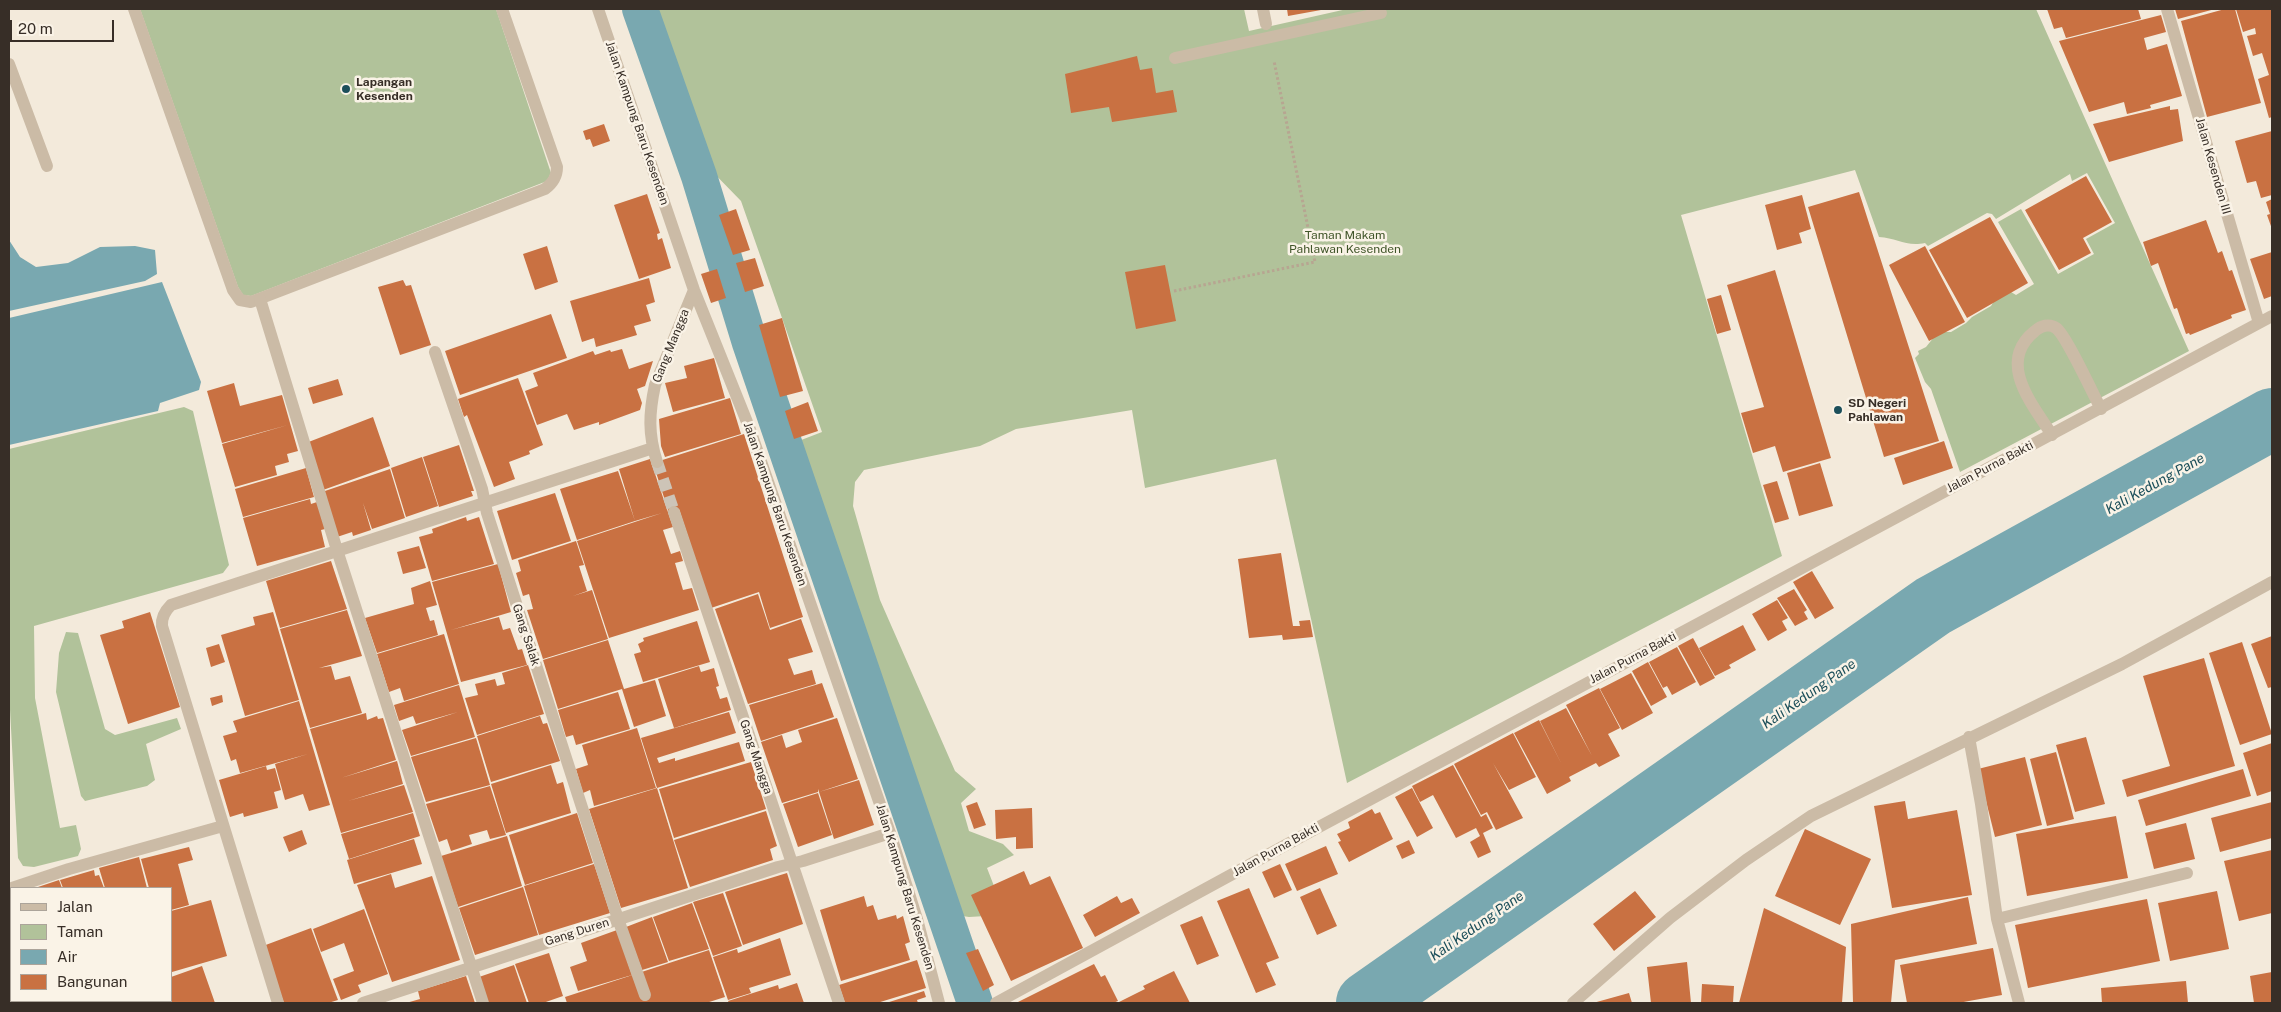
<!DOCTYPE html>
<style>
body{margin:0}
#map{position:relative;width:2281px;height:1012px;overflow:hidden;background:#f3eadb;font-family:"Public Sans",sans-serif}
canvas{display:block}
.frame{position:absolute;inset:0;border:10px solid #372e27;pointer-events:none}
.legend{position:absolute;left:10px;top:887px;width:162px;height:115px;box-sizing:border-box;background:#faf3e7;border:1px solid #aca49a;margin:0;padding:6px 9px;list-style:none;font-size:15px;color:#372e27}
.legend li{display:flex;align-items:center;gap:10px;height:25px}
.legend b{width:25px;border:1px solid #aca49a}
.scale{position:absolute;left:10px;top:20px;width:104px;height:22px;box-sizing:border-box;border:2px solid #372e27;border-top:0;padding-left:6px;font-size:15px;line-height:18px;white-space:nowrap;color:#372e27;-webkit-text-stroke:4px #faf3e7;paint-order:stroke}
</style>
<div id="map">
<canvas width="2281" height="1012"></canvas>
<div class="frame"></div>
<ul class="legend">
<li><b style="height:6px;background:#cbbba6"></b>Jalan</li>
<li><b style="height:14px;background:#b1c29a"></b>Taman</li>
<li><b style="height:14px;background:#79a8b0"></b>Air</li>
<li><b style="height:14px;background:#c97142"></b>Bangunan</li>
</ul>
<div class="scale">20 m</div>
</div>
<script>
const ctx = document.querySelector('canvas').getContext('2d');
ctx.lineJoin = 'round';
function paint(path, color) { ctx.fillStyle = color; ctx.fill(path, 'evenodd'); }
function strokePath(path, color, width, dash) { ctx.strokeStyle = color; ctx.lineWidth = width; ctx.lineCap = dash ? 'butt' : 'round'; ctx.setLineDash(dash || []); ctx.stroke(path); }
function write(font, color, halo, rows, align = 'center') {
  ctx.font = font + ' "Public Sans",sans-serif'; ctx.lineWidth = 5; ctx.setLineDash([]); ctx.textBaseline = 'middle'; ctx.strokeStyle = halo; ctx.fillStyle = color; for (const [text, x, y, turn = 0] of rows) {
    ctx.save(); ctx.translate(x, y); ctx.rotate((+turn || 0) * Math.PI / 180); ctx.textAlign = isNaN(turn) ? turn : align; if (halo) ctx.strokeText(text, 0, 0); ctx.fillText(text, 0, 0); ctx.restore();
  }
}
paint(new Path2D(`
 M140,9H496L551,173L547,181L542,183L251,296L243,295L238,287Z
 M652,9H1244L1249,31L1347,9H2036L2189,351L1960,472L1931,389L1925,382L1915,358L1919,354L1918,351L1926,347L1938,332H1951L1966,323L1972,317L1991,306L1998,294L2011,292L2016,295L2034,284L1998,222L2021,209L2058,274L2094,254L2086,239L2115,223L2087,173L2072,181L2070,174L1996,219L1992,214L1987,213L1928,246L1925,243C1906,247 1897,238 1879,237L1855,170L1681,215L1782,556L1347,783L1276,459L1145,488L1132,410L1016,429L980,446L864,470L855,482L853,506L880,600L955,771L976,789L961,803L969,831L1003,844L1014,855L987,868L994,886L986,916L969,917L956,915L796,442L822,432L741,201L703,162Z
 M184,407L193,411L229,565L223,573L34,626L35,698L60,828L76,825L81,849L78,856L34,867L23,866L18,858L9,691V449Z
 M66,632L78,633L105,729L115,735L177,718L181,729L146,744L155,780L147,786L85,801L81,796L56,692L59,653Z`), '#b1c29a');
paint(new Path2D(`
 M9,240L20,257L36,267L68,263L100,247L135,246L155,250L157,274L145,281L9,311Z
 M162,282L201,382L199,390L160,403L158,411L9,445V318Z`), '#79a8b0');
strokePath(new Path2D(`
 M640,9L699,176L750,343L975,1003`), '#79a8b0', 36);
strokePath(new Path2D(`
 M1367,1003L1933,606L2272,419`), '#79a8b0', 62);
paint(new Path2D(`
 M1287,9H1321V10L1288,16Z
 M2047,9H2138L2141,19L2066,38L2062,27L2054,29Z
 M2175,9H2215L2178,19Z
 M2225,9H2235L2261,103L2207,117L2181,21Z
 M2236,9H2272V117L2269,118L2258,79L2269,75L2262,53L2253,56L2247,36L2256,34L2255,28L2243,32Z
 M2161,15L2166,32L2144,38L2147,50L2167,44L2182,96L2150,105L2151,108L2127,114L2124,102L2089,112L2059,41Z
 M1137,56L1140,70L1152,68L1156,93L1173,90L1177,112L1112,122L1109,107L1071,113L1065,74Z
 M2170,106V110L2178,109L2183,141L2109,162L2093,124Z
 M604,124L610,141L593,147L590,139L586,140L583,131Z
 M2272,131V195L2261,198L2256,181L2247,183L2235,141Z
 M2086,176L2112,222L2083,238L2091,253L2059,270L2025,210Z
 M1859,192L1939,441L1884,457L1808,207Z
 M647,194L660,233L657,234L658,240L662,238L671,268L639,279L614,205Z
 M1802,195L1811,229L1799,233L1802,243L1777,250L1765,205Z
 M2272,199V229L2267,215L2270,214L2266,202Z
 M736,209L750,250L733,255L719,215Z
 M1990,217L2028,283L1967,318L1929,250Z
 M2206,220L2218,253L2222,251L2229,271L2232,270L2246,310L2231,315L2232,318L2190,335L2189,333L2186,334L2177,308L2174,309L2158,263L2151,266L2143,242Z
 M547,246L558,282L535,290L523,254Z
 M1925,246L1965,322L1929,341L1889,265Z
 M2272,252V296L2264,299L2250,259Z
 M755,258L764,286L745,292L736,263Z
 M1165,265L1176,321L1136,329L1125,272Z
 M717,269L726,298L711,303L701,274Z
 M1775,270L1831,458L1783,472L1775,446L1753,453L1741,413L1764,407L1727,285Z
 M649,278L655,302L646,305L651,321L634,326L637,335L596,347L594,338L582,342L570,301Z
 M403,280L406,286L411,285L431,345L400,355L378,287Z
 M1721,295L1731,330L1717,334L1707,299Z
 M551,314L567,358L460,395L445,351Z
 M782,318L803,391L780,397L759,325Z
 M622,349L629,369L653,361L645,386L637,389L642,403L640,410L599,425V422L574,430L567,414L537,425L525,391L538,386L533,373L593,351L595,355L610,350L611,352Z
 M714,358L725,398L673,412L665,383L687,378L684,366Z
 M518,378L543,445L529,451L530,454L509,462L515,479L494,487L467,415L464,417L458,399Z
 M338,379L343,395L313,404L308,388Z
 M234,383L240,406L282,395L298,451L287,454L289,462L275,466L277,475L235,487L222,444L288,425L222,443L207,391Z
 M730,398L741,434L665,457L661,446L659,419Z
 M808,402L818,431L794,439L785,411Z
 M373,417L390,466L323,490L306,443Z
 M744,434L803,617L770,628L759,592L711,608L679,509L669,513L653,463Z
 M1944,441L1953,468L1903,485L1894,458Z
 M459,445L474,491H471L473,496L439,507L423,457Z
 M422,457L438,506L406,517L391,468Z
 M650,459L673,527L663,530L671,554L680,551L683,561L675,563L683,590L692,588L699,610L609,638L577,541L662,513L635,521L619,469Z
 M1820,463L1833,506L1799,516L1787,473Z
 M306,468L314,497L243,517L235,489Z
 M390,469L405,518L372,529L363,503L371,530L353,536L352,532L337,537L322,492Z
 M618,471L635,521L577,540L560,489Z
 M1777,481L1789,519L1775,523L1763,485Z
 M555,493L571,541L512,560L497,511Z
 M310,499L311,504L317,502L325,529L321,530L325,547L257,566L243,518Z
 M466,517L467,521L479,517L494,564L432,581L419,537L433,533L432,529Z
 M576,541L584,565L579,566L587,591L573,596L592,590L608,639L543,659L527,610L533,609L529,594L523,596L516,573L521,571L518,560Z
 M419,546L426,568L403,574L397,552Z
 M1281,553L1293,626H1300L1299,621L1310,620L1313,637L1283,640L1282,635L1249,638L1238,559Z
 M331,561L347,609L280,628L266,581Z
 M498,564L511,612L451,630L499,617L503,630L510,628L518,650L522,649L527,665L461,682L432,582Z
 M1812,571L1834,608L1815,619L1793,582Z
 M430,581L437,605L426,608L430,621L434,620L438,635L377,653L365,618L414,604L411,588Z
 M1794,589L1807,610L1804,612L1808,619L1795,626L1777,598Z
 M758,594L770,630L801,619L813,652L788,659L794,675L812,670L816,684L748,704L715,609Z
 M1777,600L1788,618L1782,621L1787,630L1768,641L1752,614Z
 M347,610L362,656L319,668L331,666L335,680L350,676L362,713L310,728L280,629Z
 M150,612L180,707L128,724L100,635L124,628L122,621Z
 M273,612L299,700L245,716L221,635L255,625L253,617Z
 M697,621L710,662L643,682L634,654L641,652L638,644L644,641L643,638Z
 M1743,625L1756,650L1729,665L1731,668L1715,676L1699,648Z
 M444,634L459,684L404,701L400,688L389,692L377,654Z
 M2272,636V687L2268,688L2251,644Z
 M1693,638L1715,678L1700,686L1678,646Z
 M608,640L624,689L655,680L666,716L634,727L622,689L558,709L543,660Z
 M2242,642L2272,734L2240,745L2209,653Z
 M219,644L225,662L211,667L206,648Z
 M1677,647L1696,682L1672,695L1667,686L1663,688L1649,662Z
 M2204,658L2235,766L2127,797L2122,780L2170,766L2143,676Z
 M1648,662L1667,697L1651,706L1632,671Z
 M528,665L544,714L477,735L465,698L478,695L475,684L495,679L497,686L505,684L502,673Z
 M699,666L701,672L714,668L719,686L716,687L720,699L727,697L731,710L674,728L658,679Z
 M1631,673L1653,713L1622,730L1600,689Z
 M822,683L834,717L761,741L749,705Z
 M459,685L475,737L411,756L402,730L458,712L416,724L413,716L399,721L394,705Z
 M1599,688L1620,728L1608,734L1620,756L1599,767L1596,763L1569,777L1571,781L1547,794L1514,733L1539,720L1561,763L1540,721L1566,708L1592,756L1566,705Z
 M618,692L630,729L576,745L573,735L566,737L558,710Z
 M222,695L223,702L212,706L210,698Z
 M299,701L330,805L309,811L303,794L285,800L275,764L308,754L240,773L236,759L231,761L223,736L237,732L233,721Z
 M729,712L736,733L657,758L659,763L675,758V761L739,742L745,761L657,788L641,738Z
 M366,713L367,720L377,716L378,719L383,718L396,760L341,778L397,761L403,784L348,801L404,785L413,812L341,833L310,729Z
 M540,716L543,724L547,723L560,761L491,782L477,736Z
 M837,718L858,779L819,792L818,789V792L782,803L761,742L782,735L786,748L802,742L798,730Z
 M637,728L656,788L594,806L590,790L583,793L576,769L588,765L582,745Z
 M1513,733L1536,777L1509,790L1493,763L1523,818L1496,830L1487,812L1481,815L1454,764Z
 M2086,737L2105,804L2075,812L2056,745Z
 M476,738L490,785L426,802L411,757Z
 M2272,743V791L2257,796L2243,753Z
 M2056,752L2074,819L2047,826L2030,759Z
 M2025,757L2042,825L1995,837L1978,769Z
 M751,762L766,809L674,838L659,789Z
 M551,765L557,784L563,782L571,813L506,833L491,784Z
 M1453,765L1481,817L1486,814L1493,828L1483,833L1491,852L1478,858L1470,842L1480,836L1476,828L1456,838L1433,795L1420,802L1412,786Z
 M266,766L267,770L275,768L281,790L274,792L278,808L244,817L243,813L230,817L219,780Z
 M2243,769L2251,796L2146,826L2138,800Z
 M859,780L874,825L834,839L819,792Z
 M490,786L506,835L490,839L487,830L469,835L472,844L451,851L447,839L439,842L426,804Z
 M657,788L688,888L621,908L589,809Z
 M1412,788L1433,828L1417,837L1395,797Z
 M818,793L832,835L798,847L783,804Z
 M1905,801L1908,819L1957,810L1972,895L1892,908L1874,806Z
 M977,802L986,825L974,829L966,806Z
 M2272,802V838L2220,852L2211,818Z
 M1032,808L1033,848L1016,849V837L996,839L995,810Z
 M1372,809L1375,814L1380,812L1393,839L1349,862L1338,842L1341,841L1337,834L1350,828L1348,822Z
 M766,811L777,846L770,849L773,860L690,887L674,840Z
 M413,813L420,836L349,859L341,834Z
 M577,813L593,863L525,885L509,835Z
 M2116,816L2128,878L2027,896L2016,834Z
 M2186,823L2195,859L2154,869L2145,833Z
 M1805,829L1871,859L1840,925L1775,896Z
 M302,830L307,844L289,852L283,837Z
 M507,836L522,886L458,907L441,856Z
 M414,839L422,864L354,884L347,860Z
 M1409,840L1415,853L1402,859L1396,846Z
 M1326,846L1338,874L1297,891L1285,864Z
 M189,847L193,860L178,864L189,905L171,910V888H149L141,859Z
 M2272,850V913L2239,921L2224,861Z
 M139,857L147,888H105L99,868Z
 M594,864L610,913L539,935L524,886Z
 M1280,864L1292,890L1274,898L1262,872Z
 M94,870L95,876L99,875L104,888H63L60,880Z
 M1024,871L1030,885L1050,876L1083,948L1011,981L971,895Z
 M787,873L803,924L743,945L725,892Z
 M391,874L395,888L432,876L460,960L392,982L357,885Z
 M59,880L62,888H35Z
 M523,887L538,935L475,955L459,908Z
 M1249,888L1279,958L1266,963L1276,985L1256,993L1217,901Z
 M1320,888L1337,926L1317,935L1300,897Z
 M1635,891L1656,917L1614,951L1593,924Z
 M2217,891L2229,949L2170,961L2158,903Z
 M723,893L742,946L713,956L693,902Z
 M864,896L867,907L873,905L878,920L896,915L897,919L903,916L910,942L905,944L910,960L841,981L820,910Z
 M1117,896L1121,903L1132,898L1140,913L1095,937L1083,915Z
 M1968,897L1977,944L1895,960L1891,1003H1853L1851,924Z
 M11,899V928L9,929V900Z
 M2147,899L2160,961L2028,988L2015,925Z
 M211,900L227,956L172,972L171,911Z
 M692,903L709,949L669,961L653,917Z
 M1764,908L1846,947L1842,1003H1739Z
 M364,909L388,974L358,985L361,992L341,1000L333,979L354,971L344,943L321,952L313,929Z
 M1202,916L1219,956L1197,965L1180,925Z
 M652,917L668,962L642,970L626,927Z
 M311,928L338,1000L328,1003H284L263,946Z
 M617,930L632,975L578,991L570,967L587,961L581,943Z
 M11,931V1001H87L80,1003H9V932Z
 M780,938L791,975L749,988L751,993L728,1000L713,957L737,949L738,953Z
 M1993,948L2002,995L1958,1003H1907L1900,965Z
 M978,949L994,985L983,991L966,953Z
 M709,950L725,997L706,1003H567L565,997Z
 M549,953L563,996L543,1003H529L515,964Z
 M917,960L926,988L877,1003H845L839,985Z
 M1687,962L1691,1003H1651L1647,967Z
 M1094,964L1101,977L1105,975L1118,1001L1113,1003H1016Z
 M514,965L527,1003H488L479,977Z
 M202,966L215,1003H169L168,1001H171V977Z
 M1174,971L1190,1003H1117L1145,989L1143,986Z
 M2272,972V1003H2254L2250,976Z
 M466,976L475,1003H406L420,999L418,991Z
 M2186,981L2188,1003H2102L2101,988Z
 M797,983L804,1003H729L728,1001L778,985L779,989Z
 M1702,984L1734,986L1733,1003H1701Z
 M924,991L926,997L917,1000L918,1003H886Z
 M1629,993L1632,1003H1593Z`), '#c97142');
strokePath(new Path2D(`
 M657,462L674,512`), '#cdc4b7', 12, [12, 6]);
strokePath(new Path2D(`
 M1174,291L1315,262L1274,61`), '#b7a591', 3, [2.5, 2.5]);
strokePath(new Path2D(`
 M134,9L233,290L240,300L251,302L545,189C553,183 557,177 557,167L502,9
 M1175,58L1381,13
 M9,64L47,166
 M2052,435C2032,404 1996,362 2035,331C2041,326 2049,323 2056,328C2066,335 2093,394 2101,409`), '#cbbba6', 12);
strokePath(new Path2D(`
 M598,9L694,290L749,427L890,833L917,919L939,1003
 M1263,9L1266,24
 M2167,9L2259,323
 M260,299L337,550L483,1003
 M435,352L482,489L487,513L618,919L645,995
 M657,462C648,434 649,413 655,385L694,290
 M674,512L839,1003
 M1969,737L1981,804L1997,919L2019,1003
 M12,888L69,869L223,826
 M1997,919L2187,873
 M278,1003L162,626C161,617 165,611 171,605L653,448
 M363,1003L778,867L803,861L890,833
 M996,1003L1317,828L2272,316
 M1573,1003L1670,918L1746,860L1811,816L2122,664L2272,582`), '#cbbba6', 12);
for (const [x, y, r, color] of [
 [346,89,5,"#1c4f5a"],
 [1838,410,5,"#1c4f5a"]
]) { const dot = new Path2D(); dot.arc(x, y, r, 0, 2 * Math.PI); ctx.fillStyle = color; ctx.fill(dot); strokePath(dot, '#faf3e7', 2); }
write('bold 12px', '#372e27', '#faf3e7', [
 ["Lapangan",356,82],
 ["Kesenden",356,96],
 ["SD Negeri",1848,403],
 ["Pahlawan",1848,417]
], 'left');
write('12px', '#372e27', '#faf3e7', [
 ["Jalan Kampung Baru Kesenden",637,123,71],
 ["Jalan Kesenden III",2213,166,74],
 ["Gang Mangga",671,346,-68],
 ["Jalan Purna Bakti",1990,467,-28],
 ["Jalan Kampung Baru Kesenden",775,504,71],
 ["Gang Salak",526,635,72],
 ["Jalan Purna Bakti",1633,658,-28],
 ["Gang Mangga",756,757,71],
 ["Jalan Purna Bakti",1276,850,-29],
 ["Jalan Kampung Baru Kesenden",905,887,73],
 ["Gang Duren",577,932,-18]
]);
write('12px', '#41562a', '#faf3e7', [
 ["Taman Makam",1345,235],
 ["Pahlawan Kesenden",1345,249]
]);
write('italic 14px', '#1c4f5a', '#faf3e7', [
 ["Kali Kedung Pane",2155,484,-29],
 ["Kali Kedung Pane",1809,694,-35],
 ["Kali Kedung Pane",1477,926,-35]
]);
</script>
